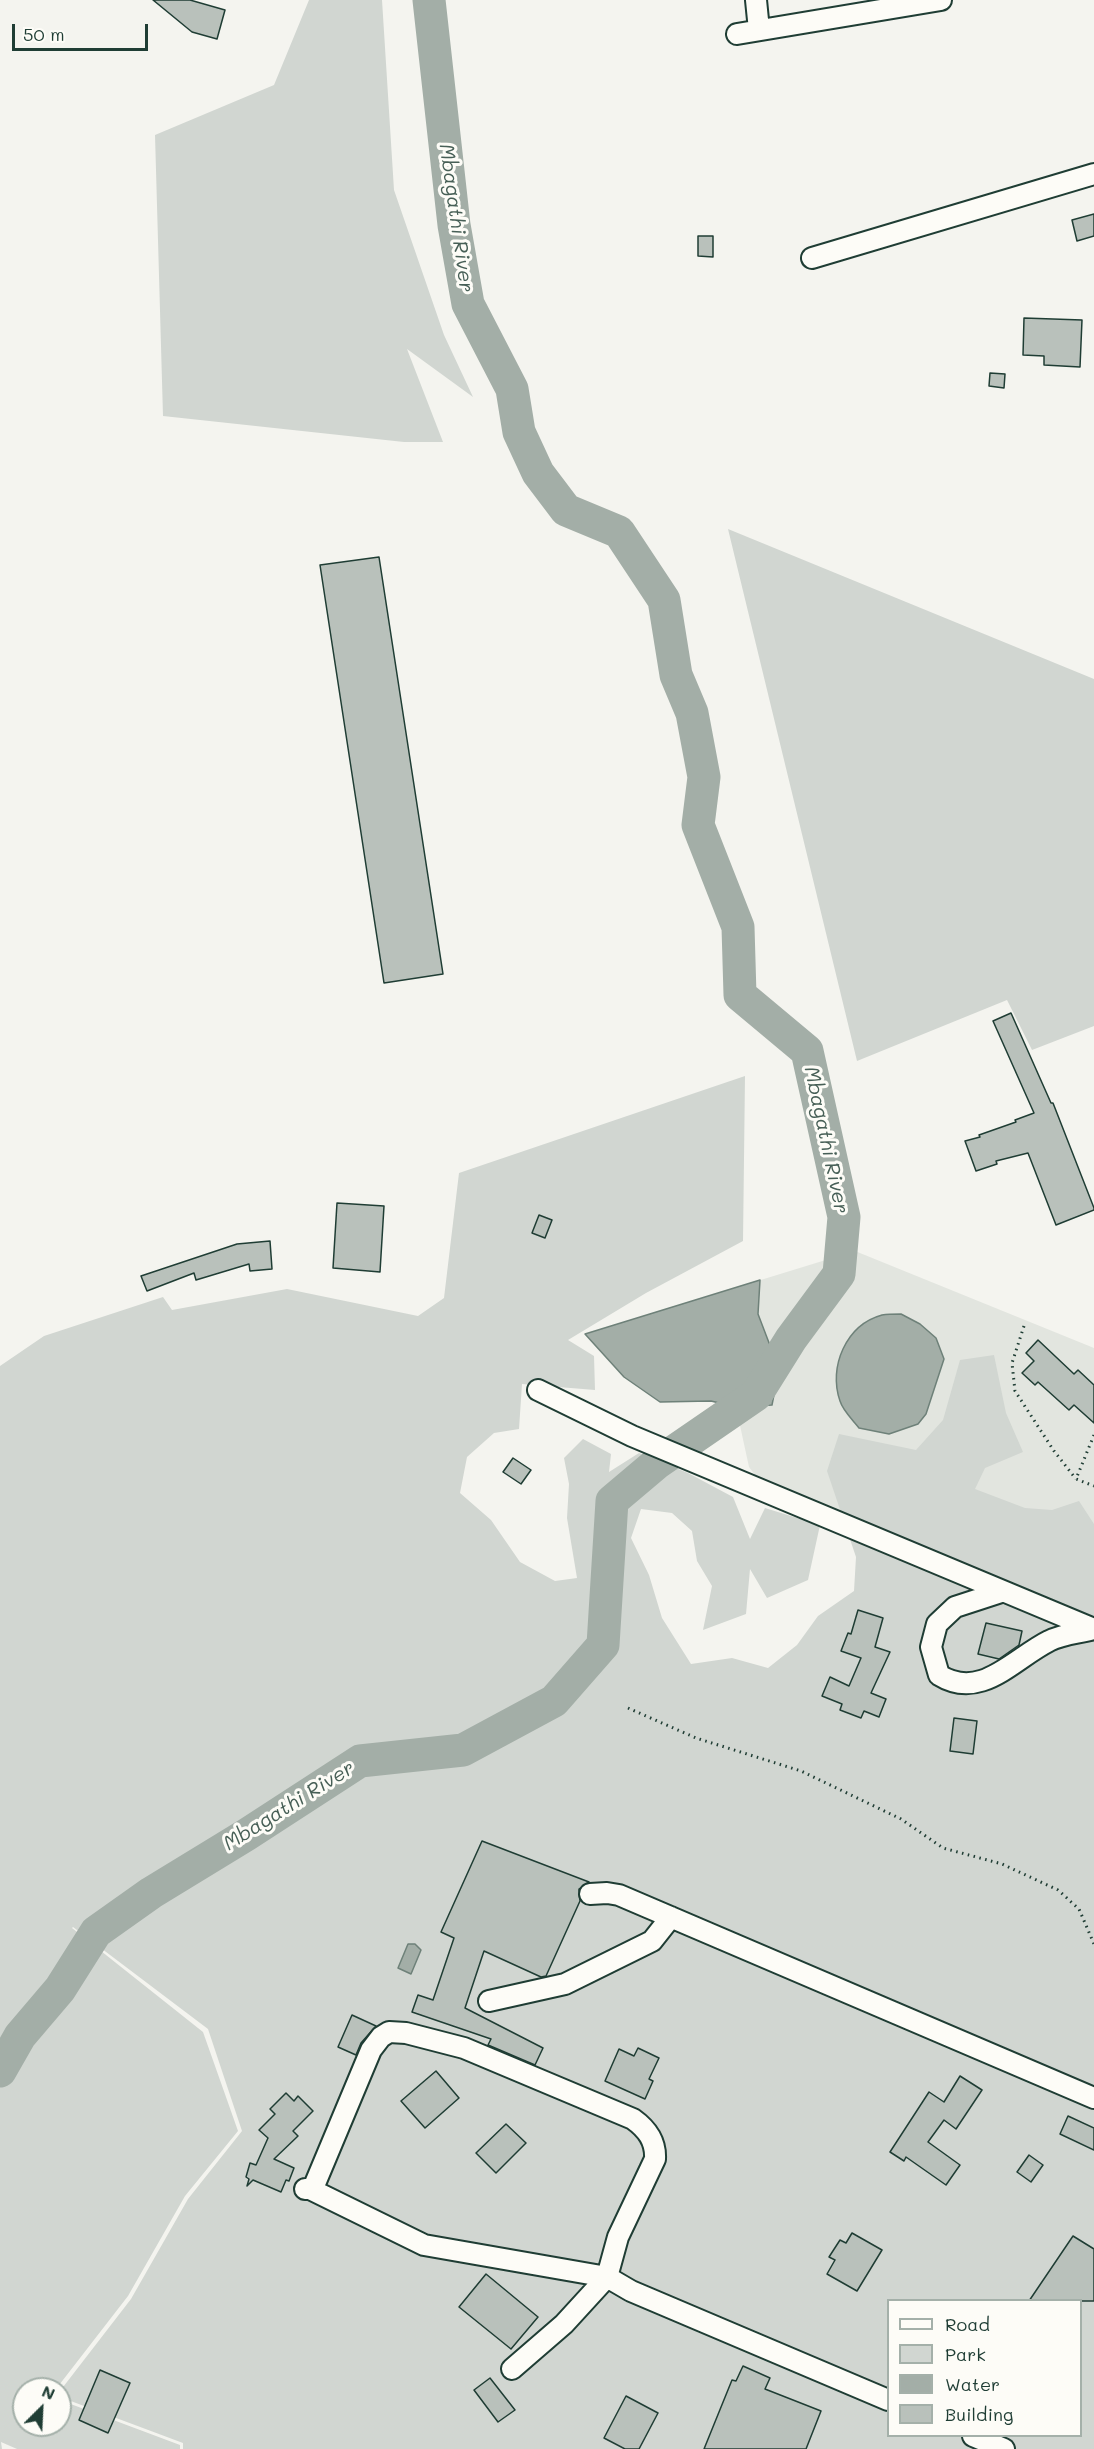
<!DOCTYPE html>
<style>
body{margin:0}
#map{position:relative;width:1094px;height:2449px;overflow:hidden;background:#f4f4ef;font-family:Mali,sans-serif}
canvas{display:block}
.legend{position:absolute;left:887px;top:2299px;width:195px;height:138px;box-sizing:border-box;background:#fdfcf7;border:2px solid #a4b0a9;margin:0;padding:8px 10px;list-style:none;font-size:18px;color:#1f3d34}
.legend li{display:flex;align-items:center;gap:12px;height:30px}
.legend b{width:30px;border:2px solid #a4b0a9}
.north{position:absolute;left:12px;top:2377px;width:60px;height:60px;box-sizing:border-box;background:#fdfcf7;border:2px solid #a4b0a9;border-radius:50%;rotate:24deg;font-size:16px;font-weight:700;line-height:24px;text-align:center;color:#1f3d34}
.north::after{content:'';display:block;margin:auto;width:21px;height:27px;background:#1f3d34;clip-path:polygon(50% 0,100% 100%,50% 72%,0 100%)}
.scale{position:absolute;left:12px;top:24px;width:136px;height:27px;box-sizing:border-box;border:3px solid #1f3d34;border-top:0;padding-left:8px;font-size:18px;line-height:21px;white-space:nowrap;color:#1f3d34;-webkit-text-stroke:4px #fdfcf7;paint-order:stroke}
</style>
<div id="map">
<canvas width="1094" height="2449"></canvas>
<ul class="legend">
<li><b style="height:8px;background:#fdfcf7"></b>Road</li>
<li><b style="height:16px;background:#d1d6d1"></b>Park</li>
<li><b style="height:16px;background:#a3aea7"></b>Water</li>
<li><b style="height:16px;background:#b9c1bb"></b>Building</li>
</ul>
<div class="north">N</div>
<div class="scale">50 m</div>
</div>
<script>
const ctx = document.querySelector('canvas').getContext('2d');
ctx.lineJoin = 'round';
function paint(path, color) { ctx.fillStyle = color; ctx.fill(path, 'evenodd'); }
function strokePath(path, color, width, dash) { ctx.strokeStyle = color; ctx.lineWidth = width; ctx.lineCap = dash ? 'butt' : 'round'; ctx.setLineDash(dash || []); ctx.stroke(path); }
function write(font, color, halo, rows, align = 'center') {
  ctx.font = font + ' Mali,sans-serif'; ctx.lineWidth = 6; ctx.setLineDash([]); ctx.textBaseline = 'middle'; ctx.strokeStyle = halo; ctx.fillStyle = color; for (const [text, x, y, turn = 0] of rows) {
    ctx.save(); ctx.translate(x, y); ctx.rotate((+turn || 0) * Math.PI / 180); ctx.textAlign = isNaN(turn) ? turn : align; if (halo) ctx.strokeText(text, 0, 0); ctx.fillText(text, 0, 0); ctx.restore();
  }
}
paint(new Path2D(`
 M855,1251L1094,1348V1621L764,1487L749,1467L736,1407L711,1401L660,1402L624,1377L585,1334Z`), '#e2e5df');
paint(new Path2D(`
 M309,0H382L394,190L444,335L473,397L407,349L443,442H404L163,416L155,135L274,85Z
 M728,529L1094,679V1026L1032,1050L1007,1000L857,1061Z
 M745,1076L743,1241L646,1293L568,1340L594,1356L595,1390L522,1384L519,1429L494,1433L467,1457L460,1493L491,1520L520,1562L555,1581L577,1578L567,1518L569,1484L564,1458L583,1439L611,1454L609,1472L639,1453L688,1473L733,1497L750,1539L765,1508L820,1525L808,1580L767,1598L750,1569L746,1614L703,1630L712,1586L697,1561L692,1531L672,1513L641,1509L631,1538L649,1575L662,1618L691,1664L732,1658L768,1668L797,1645L818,1616L854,1591L856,1557L827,1471L839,1434L916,1450L943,1420L960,1360L994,1355L1006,1413L1023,1452L985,1468L975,1489L1025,1508L1052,1510L1079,1501L1094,1524V2449H183V2443L60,2397V2391L131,2299L188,2199L242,2131L208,2029L73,1927L72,1928L203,2032L238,2131L185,2196L128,2296L56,2389H24V2425H60V2400L180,2445V2449H17L1,2442L2,2449H0V1366L44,1336L163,1297L172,1310L287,1289L418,1316L444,1298L459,1173ZM888,2300H1080V2436H888Z`), '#d1d6d1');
const water = new Path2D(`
 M760,1280L758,1314L779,1369L772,1405L736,1407L711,1401L660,1402L624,1377L585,1334Z
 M901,1314L920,1324L936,1338L944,1359L926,1414L918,1424L889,1434L859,1428C853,1420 843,1411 840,1401C828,1367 846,1325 882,1315C888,1314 895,1314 901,1314Z
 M408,1944H415L421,1950L411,1974L398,1968Z`);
paint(water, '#a3aea7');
strokePath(water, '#6e8179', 1.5);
strokePath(new Path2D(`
 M0,2071L20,2036L60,1989L96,1932L151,1893L246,1835L360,1761L463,1750L554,1701L603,1645L612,1501L657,1463L756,1395L791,1339L839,1274L844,1217L807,1051L740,995L738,927L698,825L704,777L692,713L676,675L664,600L619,532L566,510L538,473L519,432L512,389L468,304L454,225L429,0`), '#a3aea7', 33);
const building = new Path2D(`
 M153,0H190L225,10L217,39L192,32Z
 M1094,214V236L1077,241L1072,220Z
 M698,236H713V257L698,256Z
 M1024,318L1082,320L1080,367L1044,365V356L1023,355Z
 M990,373L1005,374L1004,388L989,386Z
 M379,557L443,974L384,983L320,565Z
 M1011,1013L1051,1103H1053L1094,1208V1210L1056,1225L1028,1153L996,1161L997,1164L976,1171L965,1141L980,1137L979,1135L1016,1122L1015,1120L1034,1113L993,1021Z
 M337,1203L384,1206L380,1272L333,1268Z
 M539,1215L552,1220L545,1238L532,1233Z
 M270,1241L272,1269L250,1271L249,1264L196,1280L194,1273L147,1291L141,1276L237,1244Z
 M1038,1340L1074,1374L1078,1370L1094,1385V1423L1074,1405L1069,1410L1038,1382L1035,1385L1022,1373L1034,1361L1026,1353Z
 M513,1458L531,1470L521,1484L503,1472Z
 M858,1610L883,1618L875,1647L890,1652L871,1693L886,1699L879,1717L864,1711L861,1718L840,1710L842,1704L822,1696L830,1677L849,1686L861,1658L841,1651L848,1633L851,1634Z
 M986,1623L1022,1631L1019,1645L999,1659L978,1654Z
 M954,1718L977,1721L973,1754L950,1751Z
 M482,1841L589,1882L579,1889L580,1901L546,1976L541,1977L484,1951L465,2008L543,2048L535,2065L488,2045L491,2039L412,2012L418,1995L433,2000L454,1938L441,1932Z
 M352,2015L376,2026L361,2043L356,2055L338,2047Z
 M638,2048L659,2058L649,2079L653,2081L645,2099L605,2081L619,2049L634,2056Z
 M436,2071L459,2098L425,2128L401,2101Z
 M960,2076L982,2090L956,2129L944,2120L928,2142L960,2165L946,2185L906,2157L904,2161L890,2152L929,2092L944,2102Z
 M286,2093L294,2101L298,2096L313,2111L293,2131L298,2136L274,2159L294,2168L289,2181L286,2180L281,2192L253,2180L247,2186L249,2179L246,2177L250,2163L256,2165L268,2138L259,2130L275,2114L270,2109Z
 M1068,2116L1094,2128V2150L1060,2134Z
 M506,2124L526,2143L496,2173L476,2153Z
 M1029,2155L1043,2165L1031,2182L1017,2172Z
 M852,2233L882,2250L857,2291L827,2274L835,2260L829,2257L840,2240L846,2243Z
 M1073,2236L1094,2249V2301H1029Z
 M486,2274L538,2317L511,2349L459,2307Z
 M743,2366L770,2378L765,2389L821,2411L806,2449H704L732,2380L736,2381Z
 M100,2370L130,2383L108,2433L79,2420Z
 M490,2378L515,2410L498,2422L474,2390Z
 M626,2396L658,2413L639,2449H625L604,2438Z`);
paint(building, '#b9c1bb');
strokePath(building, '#1f3d34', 1.5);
const minor = new Path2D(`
 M756,0L759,30
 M737,34L941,0
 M812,258L1094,174
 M538,1390L632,1436L1094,1629
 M1001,1592L955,1607L937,1624L931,1647L939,1675C981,1701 1013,1659 1049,1641C1062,1634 1080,1633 1094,1629
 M590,1894L607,1893L619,1895L1094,2098
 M489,2001L565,1984L652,1941L671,1917
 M305,2189H310L424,2245L607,2277L631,2291L888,2400
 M310,2189L314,2186L371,2050L381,2037L389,2032L406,2033L464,2048L633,2119C647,2129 656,2141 655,2159L618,2237L607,2277L564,2324L512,2369
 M973,2436L1004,2449`);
strokePath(minor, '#1f3d34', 24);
strokePath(new Path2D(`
 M1024,1326L1012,1363L1015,1391L1054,1451L1076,1479
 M1094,1435L1076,1479L1094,1486
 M628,1708L696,1738L801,1771L901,1819L943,1848L1002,1864L1058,1890L1079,1909L1094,1944`), '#1f3d34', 3, [1.5, 4.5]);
strokePath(minor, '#fdfcf7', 20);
write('italic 20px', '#475f56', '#fdfcf7', [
 ["Mbagathi River",456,218,82],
 ["Mbagathi River",826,1140,78],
 ["Mbagathi River",289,1806,-32]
]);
</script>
